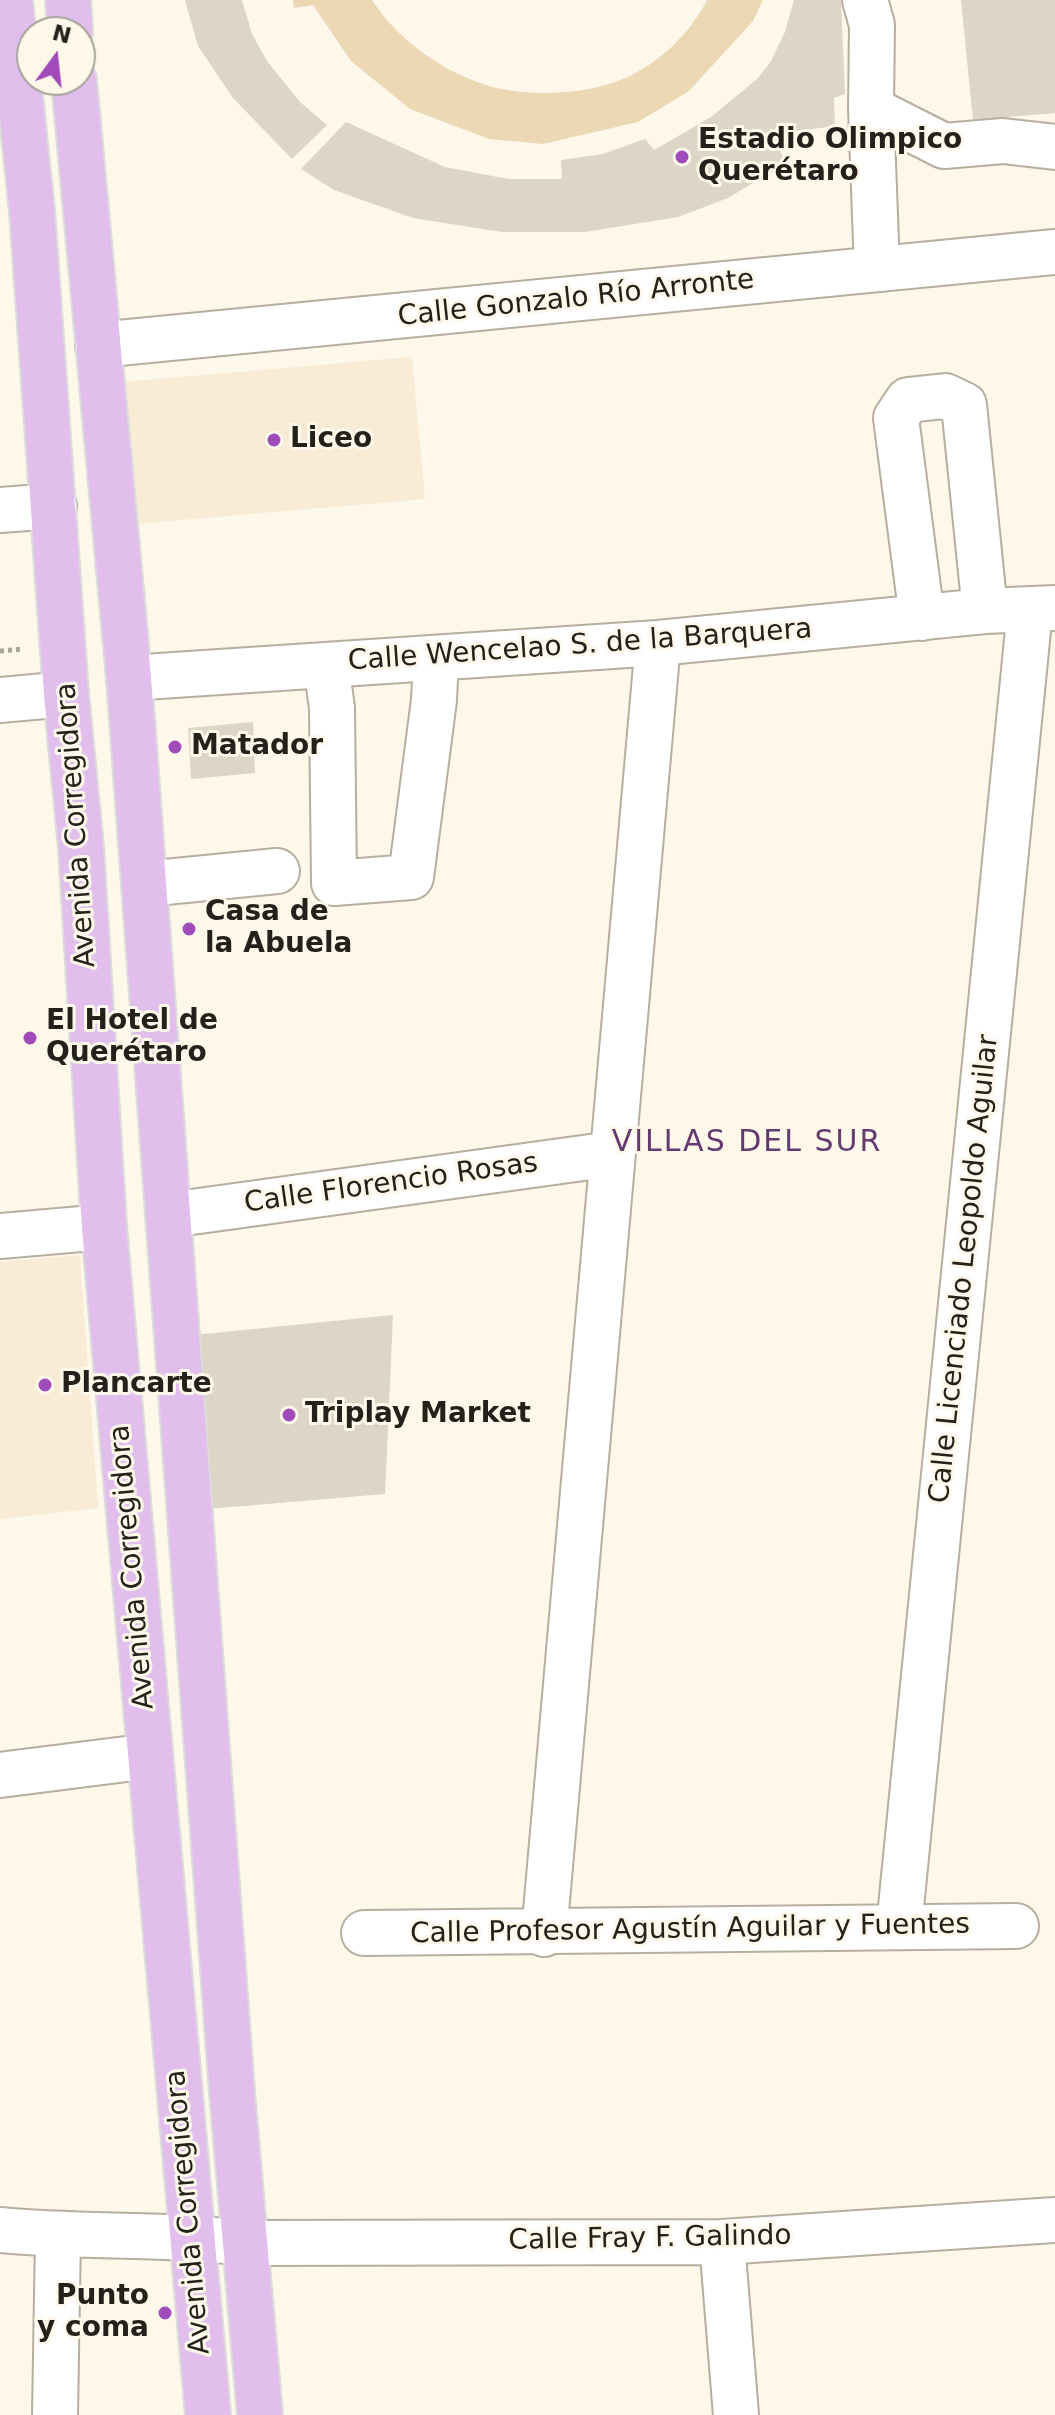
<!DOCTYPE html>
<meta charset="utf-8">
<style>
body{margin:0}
#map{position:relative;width:1055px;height:2415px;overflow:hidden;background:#fef8eb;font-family:"DejaVu Sans",sans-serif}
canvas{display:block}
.north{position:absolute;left:16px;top:16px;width:80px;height:80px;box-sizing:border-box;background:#fef8eb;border:2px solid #a7a298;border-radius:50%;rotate:15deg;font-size:22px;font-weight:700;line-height:32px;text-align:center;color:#24211b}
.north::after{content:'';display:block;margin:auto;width:28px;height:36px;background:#a04bb9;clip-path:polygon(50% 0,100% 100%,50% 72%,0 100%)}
</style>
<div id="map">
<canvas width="1055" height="2415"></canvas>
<div class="north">N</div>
</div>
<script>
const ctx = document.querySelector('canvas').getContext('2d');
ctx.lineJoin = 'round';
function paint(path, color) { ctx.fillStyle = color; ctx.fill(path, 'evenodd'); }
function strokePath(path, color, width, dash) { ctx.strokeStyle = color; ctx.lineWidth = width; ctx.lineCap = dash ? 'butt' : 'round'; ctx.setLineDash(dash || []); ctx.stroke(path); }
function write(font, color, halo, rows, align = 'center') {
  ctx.font = font + ' "DejaVu Sans",sans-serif'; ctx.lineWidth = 6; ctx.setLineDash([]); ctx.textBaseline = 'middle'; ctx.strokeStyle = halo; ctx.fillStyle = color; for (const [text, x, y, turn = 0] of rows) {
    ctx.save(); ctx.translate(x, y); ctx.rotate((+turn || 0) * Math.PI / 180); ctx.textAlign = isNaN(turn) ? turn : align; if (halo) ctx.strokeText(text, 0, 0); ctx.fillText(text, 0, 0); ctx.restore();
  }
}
paint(new Path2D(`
 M412,357L425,499L135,524L122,382Z
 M80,1255L98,1508L0,1519V1262Z`), '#f8ecd6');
paint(new Path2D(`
 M293,0H372C396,37 435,66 477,82C517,98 583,96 623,79C657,65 691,33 707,0H763L753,21L689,91L638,122L543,144L489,139L410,109L351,61L313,5L294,8Z`), '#ecd8b4');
paint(new Path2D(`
 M185,0H242L252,34L267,61L300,102L327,125L292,159L233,98L198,46Z
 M794,0H841L845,94L834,98L835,126L775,134L785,164L728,198L678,217L585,232H502L413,218L334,190L301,169L346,122L445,167L508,179H562L561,160L603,154L645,139L654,150L711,117L757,79L770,63L785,32Z
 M961,0H1055V113L973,120Z
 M253,722L255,773L191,779L188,728Z
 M393,1315L385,1494L196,1510L184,1336Z`), '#ddd5c6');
const minor = new Path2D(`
 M865,0L872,25L871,109L877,269
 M871,109L944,146L1003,141L1055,147
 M98,345L1055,252
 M0,510L54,506
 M922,618L896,418L908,400L945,396L964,405L985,611
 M326,665L332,708L334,883L411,877L434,700L436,658
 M129,678L658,643L985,611L1055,608
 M0,700L66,694
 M145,884L277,871
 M170,1215L612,1154
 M0,1236L104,1227
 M0,1775L150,1756
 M899,1927L1030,610
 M364,1933L1016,1926
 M544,1934L658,643
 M0,2230C82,2238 163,2233 244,2243L722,2242L1055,2220
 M722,2242L736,2415
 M55,2415L58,2235`);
const major = new Path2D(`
 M10,0L32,211L66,694L81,847L104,1227L208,2415
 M68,0L70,32
 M74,80L129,678L232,2092L260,2415`);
strokePath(minor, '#b6ae9f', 48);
strokePath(major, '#dcdbdb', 48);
strokePath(new Path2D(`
 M0,651L24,649`), '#a9a499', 5, [4, 4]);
strokePath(minor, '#fff', 44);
strokePath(major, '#e1beec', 44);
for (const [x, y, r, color] of [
 [682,157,8,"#a04bb9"],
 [274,440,8,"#a04bb9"],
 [175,747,8,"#a04bb9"],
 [189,929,8,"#a04bb9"],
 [30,1038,8,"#a04bb9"],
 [45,1385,8,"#a04bb9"],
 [289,1415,8,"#a04bb9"],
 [165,2313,8,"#a04bb9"]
]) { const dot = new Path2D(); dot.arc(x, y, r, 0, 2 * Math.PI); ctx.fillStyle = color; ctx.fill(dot); strokePath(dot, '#fef8eb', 3); }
write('bold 28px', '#24211b', '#fef8eb', [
 ["Estadio Olimpico",698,141],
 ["Querétaro",698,173],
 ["Liceo",290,440],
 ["Matador",191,747],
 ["Casa de",205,913],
 ["la Abuela",205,945],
 ["El Hotel de",46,1022],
 ["Querétaro",46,1054],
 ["Plancarte",61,1385],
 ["Triplay Market",305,1415],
 ["Punto",149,2297,"right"],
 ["y coma",149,2329,"right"]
], 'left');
write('28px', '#24211b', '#fef8eb', [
 ["Calle Gonzalo Río Arronte",576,299,-6],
 ["Calle Wencelao S. de la Barquera",580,646,-4],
 ["Avenida Corregidora",77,825,-94],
 ["Calle Florencio Rosas",391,1184,-8],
 ["Calle Licenciado Leopoldo Aguilar",965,1269,-84],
 ["Avenida Corregidora",133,1567,-95],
 ["Calle Profesor Agustín Aguilar y Fuentes",690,1930,-1],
 ["Avenida Corregidora",189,2212,-95],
 ["Calle Fray F. Galindo",650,2239,-1]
]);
ctx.letterSpacing = '2px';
write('30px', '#643a71', '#fef8eb', [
 ["VILLAS DEL SUR",747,1143]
]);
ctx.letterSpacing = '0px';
</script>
